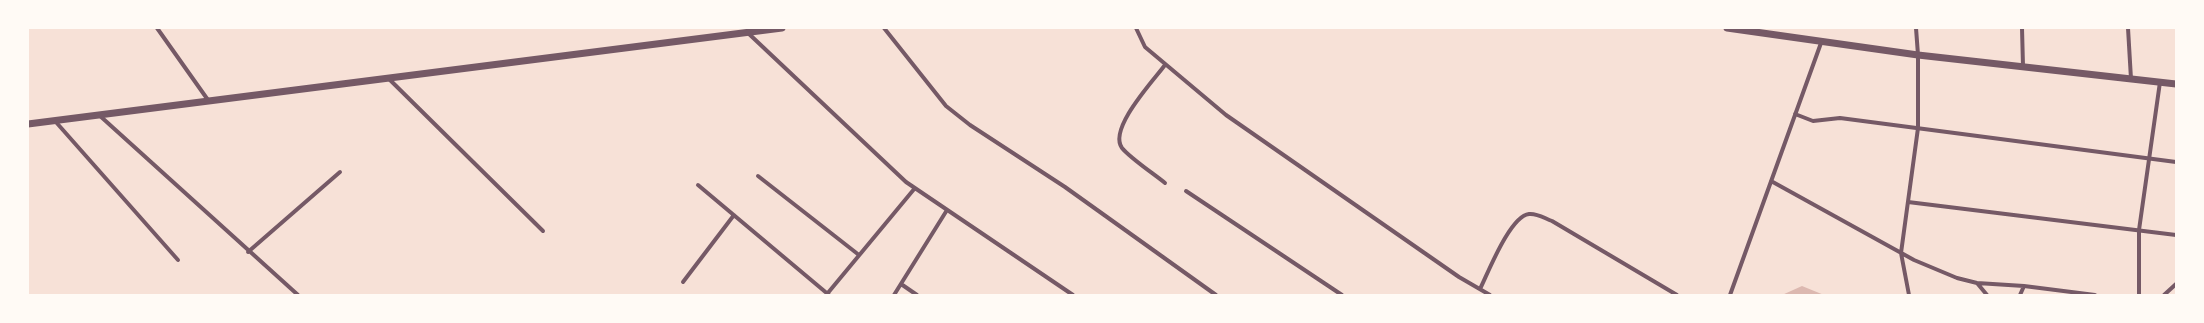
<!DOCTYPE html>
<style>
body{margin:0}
#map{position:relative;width:2204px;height:323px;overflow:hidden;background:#f7e1d7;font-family:"Work Sans",sans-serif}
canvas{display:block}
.frame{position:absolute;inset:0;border:29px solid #fffaf5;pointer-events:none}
</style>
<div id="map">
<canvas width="2204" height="323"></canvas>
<div class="frame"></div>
</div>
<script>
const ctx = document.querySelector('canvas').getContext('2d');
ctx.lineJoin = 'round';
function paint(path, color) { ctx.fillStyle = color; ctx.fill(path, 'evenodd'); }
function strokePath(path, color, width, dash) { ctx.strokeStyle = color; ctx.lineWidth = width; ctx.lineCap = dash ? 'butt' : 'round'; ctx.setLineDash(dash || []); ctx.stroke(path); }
paint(new Path2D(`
 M1802,286L1824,295H1782Z`), '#dcb8b0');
strokePath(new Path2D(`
 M157,28L208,100
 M884,28L946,106L970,125L1065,187L1216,295
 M1136,28L1145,47L1226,115L1459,277L1490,295
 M2022,28L2023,66
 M2128,28L2131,79
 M748,33L906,182L1073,295
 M388,78L543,231
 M1795,114L1813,121L1840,118L2176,162
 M99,115L298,295
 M55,121L178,260
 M758,176L859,255
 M1771,181L1914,260L1957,278L1977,283L2024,286L2095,295
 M1165,183C1154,174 1130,158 1122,148C1108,129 1153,81 1165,65
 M698,185L829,295
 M1186,191L1342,295
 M1908,202L2176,235
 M248,252L340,172
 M683,282L734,215
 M1977,283L1987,295
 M901,284L917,295
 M1480,289C1488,273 1510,216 1529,214C1537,213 1544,218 1552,221L1677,295
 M827,294L915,188
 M894,295L947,210
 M1730,295L1821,43
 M1909,295L1901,253L1918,128V55L1916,28
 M2020,295L2024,286
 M2139,295V230L2160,82
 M2164,295L2176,284`), '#755966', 4);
strokePath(new Path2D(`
 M1727,28L1918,55L2176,84
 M28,124L782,28`), '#755966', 7);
</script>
